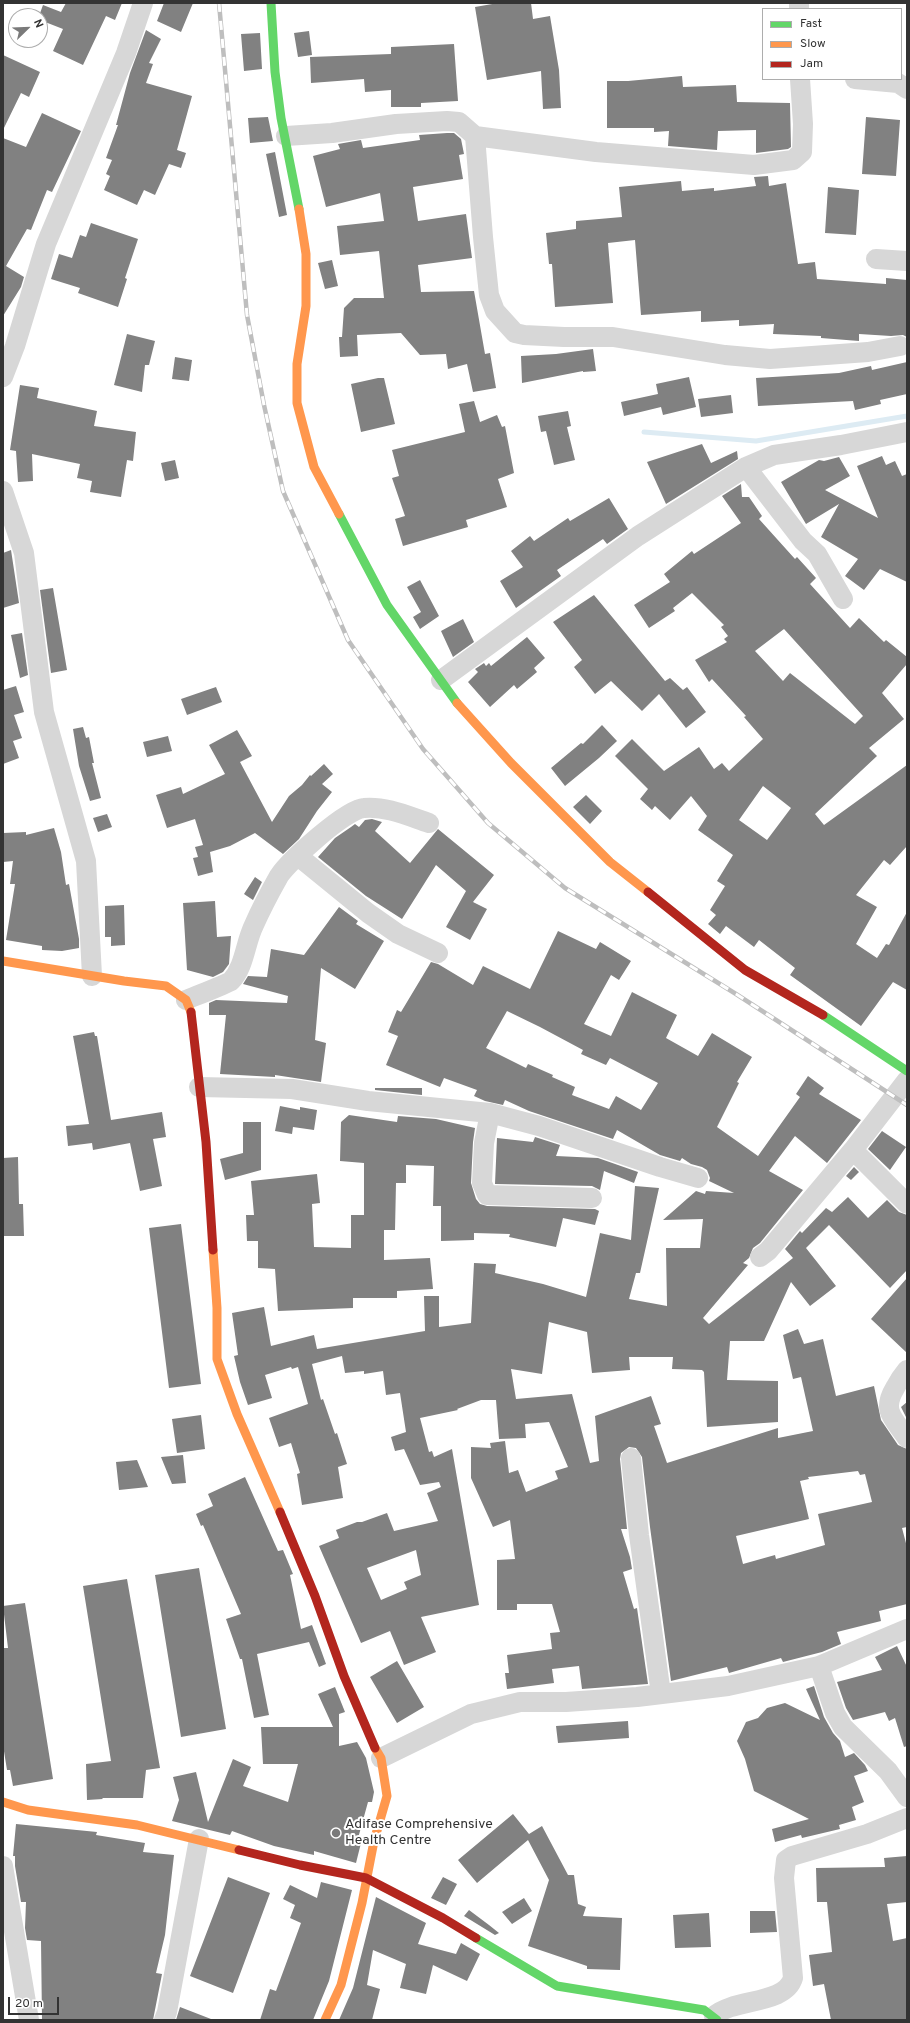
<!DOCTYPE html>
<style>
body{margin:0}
#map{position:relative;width:910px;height:2023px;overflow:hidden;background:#fff;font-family:Overpass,sans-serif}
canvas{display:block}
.frame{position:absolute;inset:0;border:4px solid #333;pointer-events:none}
.legend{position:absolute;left:762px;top:8px;width:140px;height:72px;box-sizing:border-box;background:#fff;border:1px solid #adadad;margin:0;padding:5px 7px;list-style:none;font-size:12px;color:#333}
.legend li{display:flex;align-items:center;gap:8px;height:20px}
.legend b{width:20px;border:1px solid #adadad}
.north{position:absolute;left:8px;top:8px;width:40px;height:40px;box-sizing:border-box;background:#fff;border:1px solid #adadad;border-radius:50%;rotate:67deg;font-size:11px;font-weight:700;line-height:16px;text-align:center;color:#333}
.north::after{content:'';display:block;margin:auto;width:14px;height:18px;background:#7a7a7a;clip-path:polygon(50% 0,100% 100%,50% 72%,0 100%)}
.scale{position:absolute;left:8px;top:1997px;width:51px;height:18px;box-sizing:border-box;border:2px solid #333;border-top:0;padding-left:5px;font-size:12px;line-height:14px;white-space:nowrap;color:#333;-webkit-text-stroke:3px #fff;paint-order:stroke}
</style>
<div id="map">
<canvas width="910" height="2023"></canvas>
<div class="frame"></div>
<ul class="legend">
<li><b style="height:5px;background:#63d668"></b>Fast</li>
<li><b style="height:5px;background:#ff974d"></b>Slow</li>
<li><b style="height:5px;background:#b3261e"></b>Jam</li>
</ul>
<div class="north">N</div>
<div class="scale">20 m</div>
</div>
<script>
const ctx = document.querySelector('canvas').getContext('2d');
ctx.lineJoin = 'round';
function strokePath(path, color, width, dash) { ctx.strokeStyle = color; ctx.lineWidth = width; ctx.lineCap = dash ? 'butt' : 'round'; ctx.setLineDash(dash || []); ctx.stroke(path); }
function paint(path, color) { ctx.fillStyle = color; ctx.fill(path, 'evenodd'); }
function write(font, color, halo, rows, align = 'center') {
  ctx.font = font + ' Overpass,sans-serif'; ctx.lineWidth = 4; ctx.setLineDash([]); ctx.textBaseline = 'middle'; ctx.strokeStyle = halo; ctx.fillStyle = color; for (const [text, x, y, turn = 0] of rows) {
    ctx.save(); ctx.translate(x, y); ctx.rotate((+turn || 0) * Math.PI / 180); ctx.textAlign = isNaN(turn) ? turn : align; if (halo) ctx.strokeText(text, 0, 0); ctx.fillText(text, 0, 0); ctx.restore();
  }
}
strokePath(new Path2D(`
 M644,432L756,441L907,416`), '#ddebf3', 5);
paint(new Path2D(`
 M66,3H122L115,20L106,16L83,65L53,51L63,29L40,20L39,16L43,5L61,12Z
 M164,3H193L181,32L157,21Z
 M498,3H531L533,19L550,16L559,70L561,108L543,109L541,71L487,80L475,7Z
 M146,30L161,39L149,63L153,64L146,83L192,96L177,150L186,153L181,168L169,164L155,195L144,190L137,205L104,190L110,176L106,174L112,160L106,158L118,125H116L130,73Z
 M309,31L312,55L298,57L294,33Z
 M260,33L262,69L244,71L241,34Z
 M454,44L458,101L421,103V107H391V90L365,92L364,79L311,83L310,57L391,54V47Z
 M3,55L40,72L29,97L21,93L3,130Z
 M682,76L683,87L736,85L737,102L790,103L791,147L788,149L756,153V130L718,131L717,150L668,146L669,131L654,132V128H607V81H628Z
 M42,113L81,131L52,192L47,190L31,230L27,229L6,266L24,277L21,287L3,316V138L26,147Z
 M268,117L273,141L250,143L248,118Z
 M866,117L900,120L896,176L862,174Z
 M447,133H454L461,139L464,154L459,155L463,179L413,187L418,221L466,214L472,258L418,265L421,292L474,291L485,354L490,353L496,388L473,392L467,364L448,369L446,354L420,355L401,333L357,335L358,356L340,357L339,337H342L344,308L354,298H384L379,251L340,255L337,226L384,221L380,193L326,207L313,156L340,149L338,144L361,140L363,148L420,140L419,135Z
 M275,152L287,215L279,217L266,154Z
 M768,176L769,186L786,183L798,264L815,262L817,279L886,284V278L907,280V337L903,335L891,336L859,334V341L821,338V336L773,334L774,324L739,326V320L701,322V311L641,315L635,240L608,243L613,303L555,307L552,264H549L546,233L576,229V221L622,217L619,187L681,181L682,191L714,188V191L756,186L754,177Z
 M828,187L859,190L856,235L825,233Z
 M91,223L138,239L125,278L127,279L118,307L78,293L80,288L51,279L59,254L72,258L80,235L86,237Z
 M332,260L338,286L325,289L318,263Z
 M127,334L155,341L149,365H145L142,392L114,385Z
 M593,349L596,371L583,372V371L522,383L521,356L556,354Z
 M175,357L192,360L189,381L172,379Z
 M907,362V394L880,400L881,404L855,410L853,401L758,406L756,378L839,373L871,366L872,370Z
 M689,377L696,407L663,415L661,407L624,416L621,402L658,394L656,384Z
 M378,378H384L395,424L361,432L351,384Z
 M20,385L39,388L37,398L97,411L94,426L136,432L133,461L127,460L121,497L90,492L92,481L77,478L80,464L32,454L33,481L18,482L16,451L10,450Z
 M731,395L733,413L701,417L698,399Z
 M474,401L480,422L497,415L502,427L505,426L514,473L498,479L507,507L466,520L468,527L403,546L395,519L405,516L392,478L399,476L392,450L465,432L459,404Z
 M568,411L571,426L567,427L575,460L554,465L546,431L541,432L538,416Z
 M702,444L711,463L737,451L738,459L666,504L647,462Z
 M882,456L886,465L895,461L902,476L907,474V582L880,569L864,590L845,576L858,559L821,537L839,504L806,524L781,482L819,460L824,461L839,457L850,476L825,490L878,518L857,466Z
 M175,460L179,478L165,481L161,463Z
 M741,484L742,497H749L762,516L759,519L795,559L797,557L816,578L810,584L850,628L859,618L884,642L886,640L907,657V664L882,693L904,719L869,748L877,756L815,814L824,825L907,765V846L890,865L884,860L856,895L877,907L856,944L877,958L886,944L889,945L907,912V990L893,982L861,1026L790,975L795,968L759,940L754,947L726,926L720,934L708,924L716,915L710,910L725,886L717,881L733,855L698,830L707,816L691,796L670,820L655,806L652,810L640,799L648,789L615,756L632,739L664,771L699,747L714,769L722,763L729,771L763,739L744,717L746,716L712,679L709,682L695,660L727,642L724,639L728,636L721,627L724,625L692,593L673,608L675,611L649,628L634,605L670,582L664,574L692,551L694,554L741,523L722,496ZM784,629L863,716L855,724L790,673L783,681L755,651ZM763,786L791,808L767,840L739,820Z
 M609,498L628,529L607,544L603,539L557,570L561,576L516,608L500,581L523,567L511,551L530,536L534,541L568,518L570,521Z
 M11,550L19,603L3,608V553Z
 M420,580L439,616L420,629L413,617L421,612L407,587Z
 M53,588L67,670L51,673L40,590Z
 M594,595L665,681L670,678L683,690L687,687L706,712L686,728L659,694L642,711L611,681L595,694L574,667L582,660L553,622Z
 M463,619L474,642L453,657L441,631Z
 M22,633L28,675L20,678L11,635Z
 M527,637L545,658L534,668L537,672L517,689L514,685L490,707L468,682L478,672L475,669L484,663L486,666L489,663L491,666Z
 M16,686L24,712L14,715L22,738L13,741L19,758L3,764V690Z
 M216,687L222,702L187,715L181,699Z
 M602,725L617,741L599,758L565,786L551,768L581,743L583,744Z
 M83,727L86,738L89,737L94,763H92L101,798L90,801L79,766L73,729Z
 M237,730L252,756L240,762L272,822L289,796L302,785L310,775L311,776L324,764L333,774L322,784L332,792L317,811L299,839L283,854L255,833L230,846L210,852L213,872L198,876L193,858L198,857L195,847L203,845L195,819L167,828L156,795L181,787L183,794L225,774L209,745Z
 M168,736L172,751L147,757L143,742Z
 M586,795L602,811L590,824L573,807Z
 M107,814L112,827L98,832L93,818Z
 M372,819L382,822L375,831L410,863L438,829L494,875L473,902L487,909L470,940L446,927L466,891L436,865L402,919L366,896L318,857L335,838L351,827L355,824L359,827L365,820Z
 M54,828L61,852L66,885L69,884L79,939V948L62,951L42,950V946L6,940L15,884H10L13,861L3,862V833L26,832V835Z
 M255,877L262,882L253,900L244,894Z
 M215,901L217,937L231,936L229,964L223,972L213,977L187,970L183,903Z
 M124,905L125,945L111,946V937H105V906Z
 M339,907L358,921L356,924L384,941L355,989L321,968L315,1040L326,1043L321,1082L275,1075V1077L220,1074L226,1015H209V1003L216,1000L287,1003L288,996L243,984L248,976L267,977L271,949L304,955Z
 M558,931L596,949L600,942L631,961L619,980L611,975L584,1024L611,1036L632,992L677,1015L666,1038L698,1056L712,1033L752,1057L737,1082L739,1083L717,1127L758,1156L800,1097L796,1094L808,1076L824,1088L819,1094L861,1120L827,1163L795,1136L769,1171L803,1190L760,1243L753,1248L749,1258L743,1263L748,1265L703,1318L709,1324L793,1258L785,1249L800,1231L802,1233L826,1208L832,1212L848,1197L868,1218L887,1200L899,1212L907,1215V1270L890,1288L829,1225L806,1248L836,1286L810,1306L791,1282L764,1341H730L727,1380L778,1381V1422L707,1427L704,1372L702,1370L672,1369L673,1357H629L630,1370L592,1373L587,1332L549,1322L542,1374L511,1369L516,1399L572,1394L590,1463L599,1461L595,1416L651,1396L661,1424L654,1426L667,1463L778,1428V1438L813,1431L801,1377L793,1379L783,1335L798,1329L804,1344L823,1339L836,1396L874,1386L881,1420L898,1445L907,1449V1527L902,1528L907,1547V1604L879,1611L881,1621L837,1632L841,1644L822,1652L783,1662L781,1658L729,1673L727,1667L671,1681L650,1527L642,1457L636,1448L629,1447L621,1453L620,1459L627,1529H621L630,1557L632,1569L623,1572L634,1609L637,1608L648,1684L582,1689L579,1666L552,1669L554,1683L507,1689L505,1673H509L507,1655L552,1649L550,1633L560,1632L552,1604H517V1610H497V1560L515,1559L510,1520L493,1527L471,1478V1447L491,1448L490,1443L505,1441L509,1473L518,1470L526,1492L558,1479L555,1471L568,1467L549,1422L525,1424L526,1438L499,1439L496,1400H481L457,1409L458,1410L420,1418L429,1452L432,1451L434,1457L452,1449L479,1605L421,1617L436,1652L404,1665L390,1631L361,1643L319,1546L339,1538L336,1530L357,1522H362L387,1513L394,1531L438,1521L427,1493L441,1487L439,1482L420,1485L404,1449L395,1451L391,1437L406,1432L400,1393L386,1395L383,1371L364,1374V1371L345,1373L342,1356L312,1364L321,1400L323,1399L335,1434L337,1433L347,1464L338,1467L343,1498L302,1505L297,1474L300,1473L291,1443L279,1447L269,1418L308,1404L298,1367L292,1369L291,1367L265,1375L272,1398L248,1405L240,1382L234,1356L238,1355L232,1313L264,1307L271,1346L314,1335L317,1349L425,1331L424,1296H439V1327L471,1323L474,1263L496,1264L495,1273L543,1284L586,1297L600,1233L631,1240L635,1186L659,1188L640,1273H636L629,1299L667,1306L666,1248H700L703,1219L663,1220L696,1191L705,1194L706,1191L734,1193L709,1181L710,1178L707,1170L702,1167L691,1164L682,1158L680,1161L660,1155L617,1130L613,1139L529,1111L505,1100L503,1105L485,1101L474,1096L477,1090L444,1078L440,1087L386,1065L398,1036L388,1032L397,1010L401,1012L431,962L438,964L473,985L483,966L530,989ZM507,1011L540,1027L583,1050L581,1054L606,1065L610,1058L658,1083L641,1110L616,1096L609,1109L572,1095L575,1087L552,1077L553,1075L528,1064L526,1068L486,1048ZM858,1471L860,1475L865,1474L872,1502L818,1514L825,1545L776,1559L775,1555L743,1564L736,1536L809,1519L800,1481L809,1479L808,1477ZM416,1550L421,1575L404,1582L407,1589L381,1600L367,1568Z
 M94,1032L95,1036H97L111,1120L162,1112L166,1137L153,1139L162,1186L140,1191L130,1143L93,1150L92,1143L68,1146L66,1126L89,1124L73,1036Z
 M375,1088H422V1095L375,1090Z
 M280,1106L300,1110V1107L317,1110L314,1130L293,1127L292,1134L275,1131Z
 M349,1115L397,1122L398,1116L436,1119L475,1128L473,1142L471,1183L476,1199L480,1204L487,1206L595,1209L599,1211L595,1225L563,1218L556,1247L509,1237L510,1234L474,1233V1240L441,1241V1206H433L434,1166L406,1165V1183H396L395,1230H384V1260L430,1258L433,1289L397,1291V1298H353V1308L278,1311L275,1269L258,1268V1241H247L246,1215H254L251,1181L317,1174L320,1203L312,1204L314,1247L351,1248V1215H364V1163L340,1161L341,1122Z
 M243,1122H261V1170L225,1180L220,1159L243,1153Z
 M882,1131L906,1147L890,1170L868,1149Z
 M535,1137L560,1145L556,1156L598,1158L638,1172L634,1183L604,1171L600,1190L592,1186L495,1184L497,1138L533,1142Z
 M18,1157L19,1204H23L24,1236H3V1158Z
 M854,1167L859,1172L851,1180L846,1176Z
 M181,1224L201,1384L169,1388L149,1228Z
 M907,1278V1353L871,1319Z
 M907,1402V1419L901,1407Z
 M201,1415L205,1449L177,1453L172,1419Z
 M183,1455L186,1483L172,1484L161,1457Z
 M137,1460L148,1487L119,1490L116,1462Z
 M245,1477L278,1551L283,1550L293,1574L290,1575L301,1629L312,1625L326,1664L319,1667L309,1642L257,1654L269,1715L254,1718L242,1659H240L226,1619L241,1614L203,1525L201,1526L196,1514L213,1506L208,1494Z
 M199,1568L226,1729L181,1737L155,1575Z
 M127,1579L160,1768L146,1770L143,1798H102L103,1799L87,1800L86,1764L111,1761L83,1586Z
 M25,1603L53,1779L13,1786L10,1770H7L3,1745V1648H8L3,1606Z
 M897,1646L907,1667V1746L904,1747L895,1718L889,1721L885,1712L853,1720L846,1708L837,1682L882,1670L875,1657Z
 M397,1661L424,1707L397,1723L370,1677Z
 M814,1686L824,1717L833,1733L840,1741L845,1757L854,1753L865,1765L868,1771L854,1776L864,1802L852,1807L856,1820L839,1825L840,1829L802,1838L801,1835L775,1842L772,1829L809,1819L754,1791L745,1759L737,1741L746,1722L758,1718L767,1708L785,1703L820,1720L806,1689Z
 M335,1687L345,1712L339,1714V1746L357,1742L366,1758L374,1792L372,1802H368L357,1842L361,1843L356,1863L314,1851V1855L274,1846L232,1831L230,1835L172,1821L179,1800L173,1777L196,1772L208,1822L233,1759L251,1767L243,1786L288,1802L298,1764H263L261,1727H333L318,1694Z
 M628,1721L629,1738L558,1743L556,1726Z
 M513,1814L529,1834L542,1826L568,1875H574L578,1904L586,1907L583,1916L622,1918L620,1970L587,1969V1966L528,1946L549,1880L528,1840L477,1883L458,1860Z
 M16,1824L97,1832L96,1835L145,1843L143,1852L174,1855L165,1935L156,1973L162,1974L153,2020H42L41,1941L27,1940L25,1928L26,1902H21L15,1866V1856H13Z
 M907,1856V1902L887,1904L893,1941L907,1938V2020H831L824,1984L813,1986L809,1955L832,1952L827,1902H817L816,1868L885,1867L884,1858Z
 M228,1877L270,1893L233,1993L190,1976Z
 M443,1877L457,1884L446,1905L431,1898Z
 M321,1882L352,1890L329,1981L313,2020H260L270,1989L276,1991L301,1923L290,1918L295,1905L283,1899L290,1885L317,1898Z
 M376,1897L426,1923L418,1944L456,1954L461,1943L480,1954L467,1981L433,1965L426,1994L400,1988L406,1964L373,1950L367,1985L380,1989L372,2020H339L353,1988Z
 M524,1898L532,1911L512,1924L502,1912Z
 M469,1910L489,1925L499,1933L495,1935L464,1916Z
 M750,1911H775L777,1932L750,1933Z
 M709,1913L711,1947L675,1948L673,1915Z
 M180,2007L211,2019V2020H176Z`), '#818181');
strokePath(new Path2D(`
 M799,3V9
 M855,79L898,83L907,89
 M286,136L332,133L396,124L447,121L459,122L475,136L596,152L754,165L793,160L802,152L803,124L800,79
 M475,136L483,237L489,295L495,311L515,333L524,335L564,337H613L725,355L770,359L868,352L900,346
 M876,259L907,261
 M3,377L15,346L46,244L126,53L143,3
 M746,467L803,541L817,554L843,599
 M3,491L24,553L44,712L86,861L92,976
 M441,680L638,536L746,467L774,455L841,445L907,432
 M298,856L368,913L398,934L438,953
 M186,1000C193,997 227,984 231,981C245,966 245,943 254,925C261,909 270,892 279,876C289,861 346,809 364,808C386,806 408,816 429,823
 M199,1087L292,1089L368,1101L490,1113L539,1126L660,1167L698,1178
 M490,1113L484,1143L482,1183L487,1195L592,1198
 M853,1150L907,1080
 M760,1257L768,1251L853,1150L907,1204
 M907,1370C902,1376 898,1382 895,1388C881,1411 894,1419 907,1438
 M631,1458L639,1535L661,1694
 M819,1666L835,1713L843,1727L888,1771L907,1797
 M381,1758L471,1714L520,1702H566L637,1697L728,1686L819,1666L907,1629
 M3,1866L29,2020
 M714,2016C734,1998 785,2005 793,1978L784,1878L786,1860L792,1856L867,1834L907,1818
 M164,2020L167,2012L199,1839`), '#d7d7d7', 20);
strokePath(new Path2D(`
 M271,3L275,72L281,118L299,209
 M339,514L387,605L457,703
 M823,1015L907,1071
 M476,1938L557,1986L704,2010L717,2020`), '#63d668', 9);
strokePath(new Path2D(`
 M299,209L306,254V306L297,364V403L314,467L339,514
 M457,703L511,763L610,862L648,892
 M3,961L124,981L166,986L186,1000L191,1012
 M213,1250L217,1308V1359L237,1414L280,1512
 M3,1802L28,1810L137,1825L239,1850
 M325,2020L341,1985L362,1903L374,1841L387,1796L381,1758L375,1748`), '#ff974d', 9);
strokePath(new Path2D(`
 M648,892L745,970L823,1015
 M191,1012L206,1142L213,1250
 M280,1512L315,1596L344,1676L375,1748
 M239,1850L300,1865L366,1878L443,1918L476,1938`), '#b3261e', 9);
const rail = new Path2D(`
 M219,3L247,315L264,405L283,491L348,640L423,749L488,823L565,888L736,994L907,1105`);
strokePath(rail, '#bebebe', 4.5);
strokePath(rail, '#fff', 3, [9]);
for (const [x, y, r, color] of [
 [336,1833,5,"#7a7a7a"]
]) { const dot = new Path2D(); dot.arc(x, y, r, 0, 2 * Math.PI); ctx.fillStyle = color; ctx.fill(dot); strokePath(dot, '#fff', 1.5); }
write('14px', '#333', '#fff', [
 ["Adifase Comprehensive",345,1825],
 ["Health Centre",345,1841]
], 'left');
</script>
